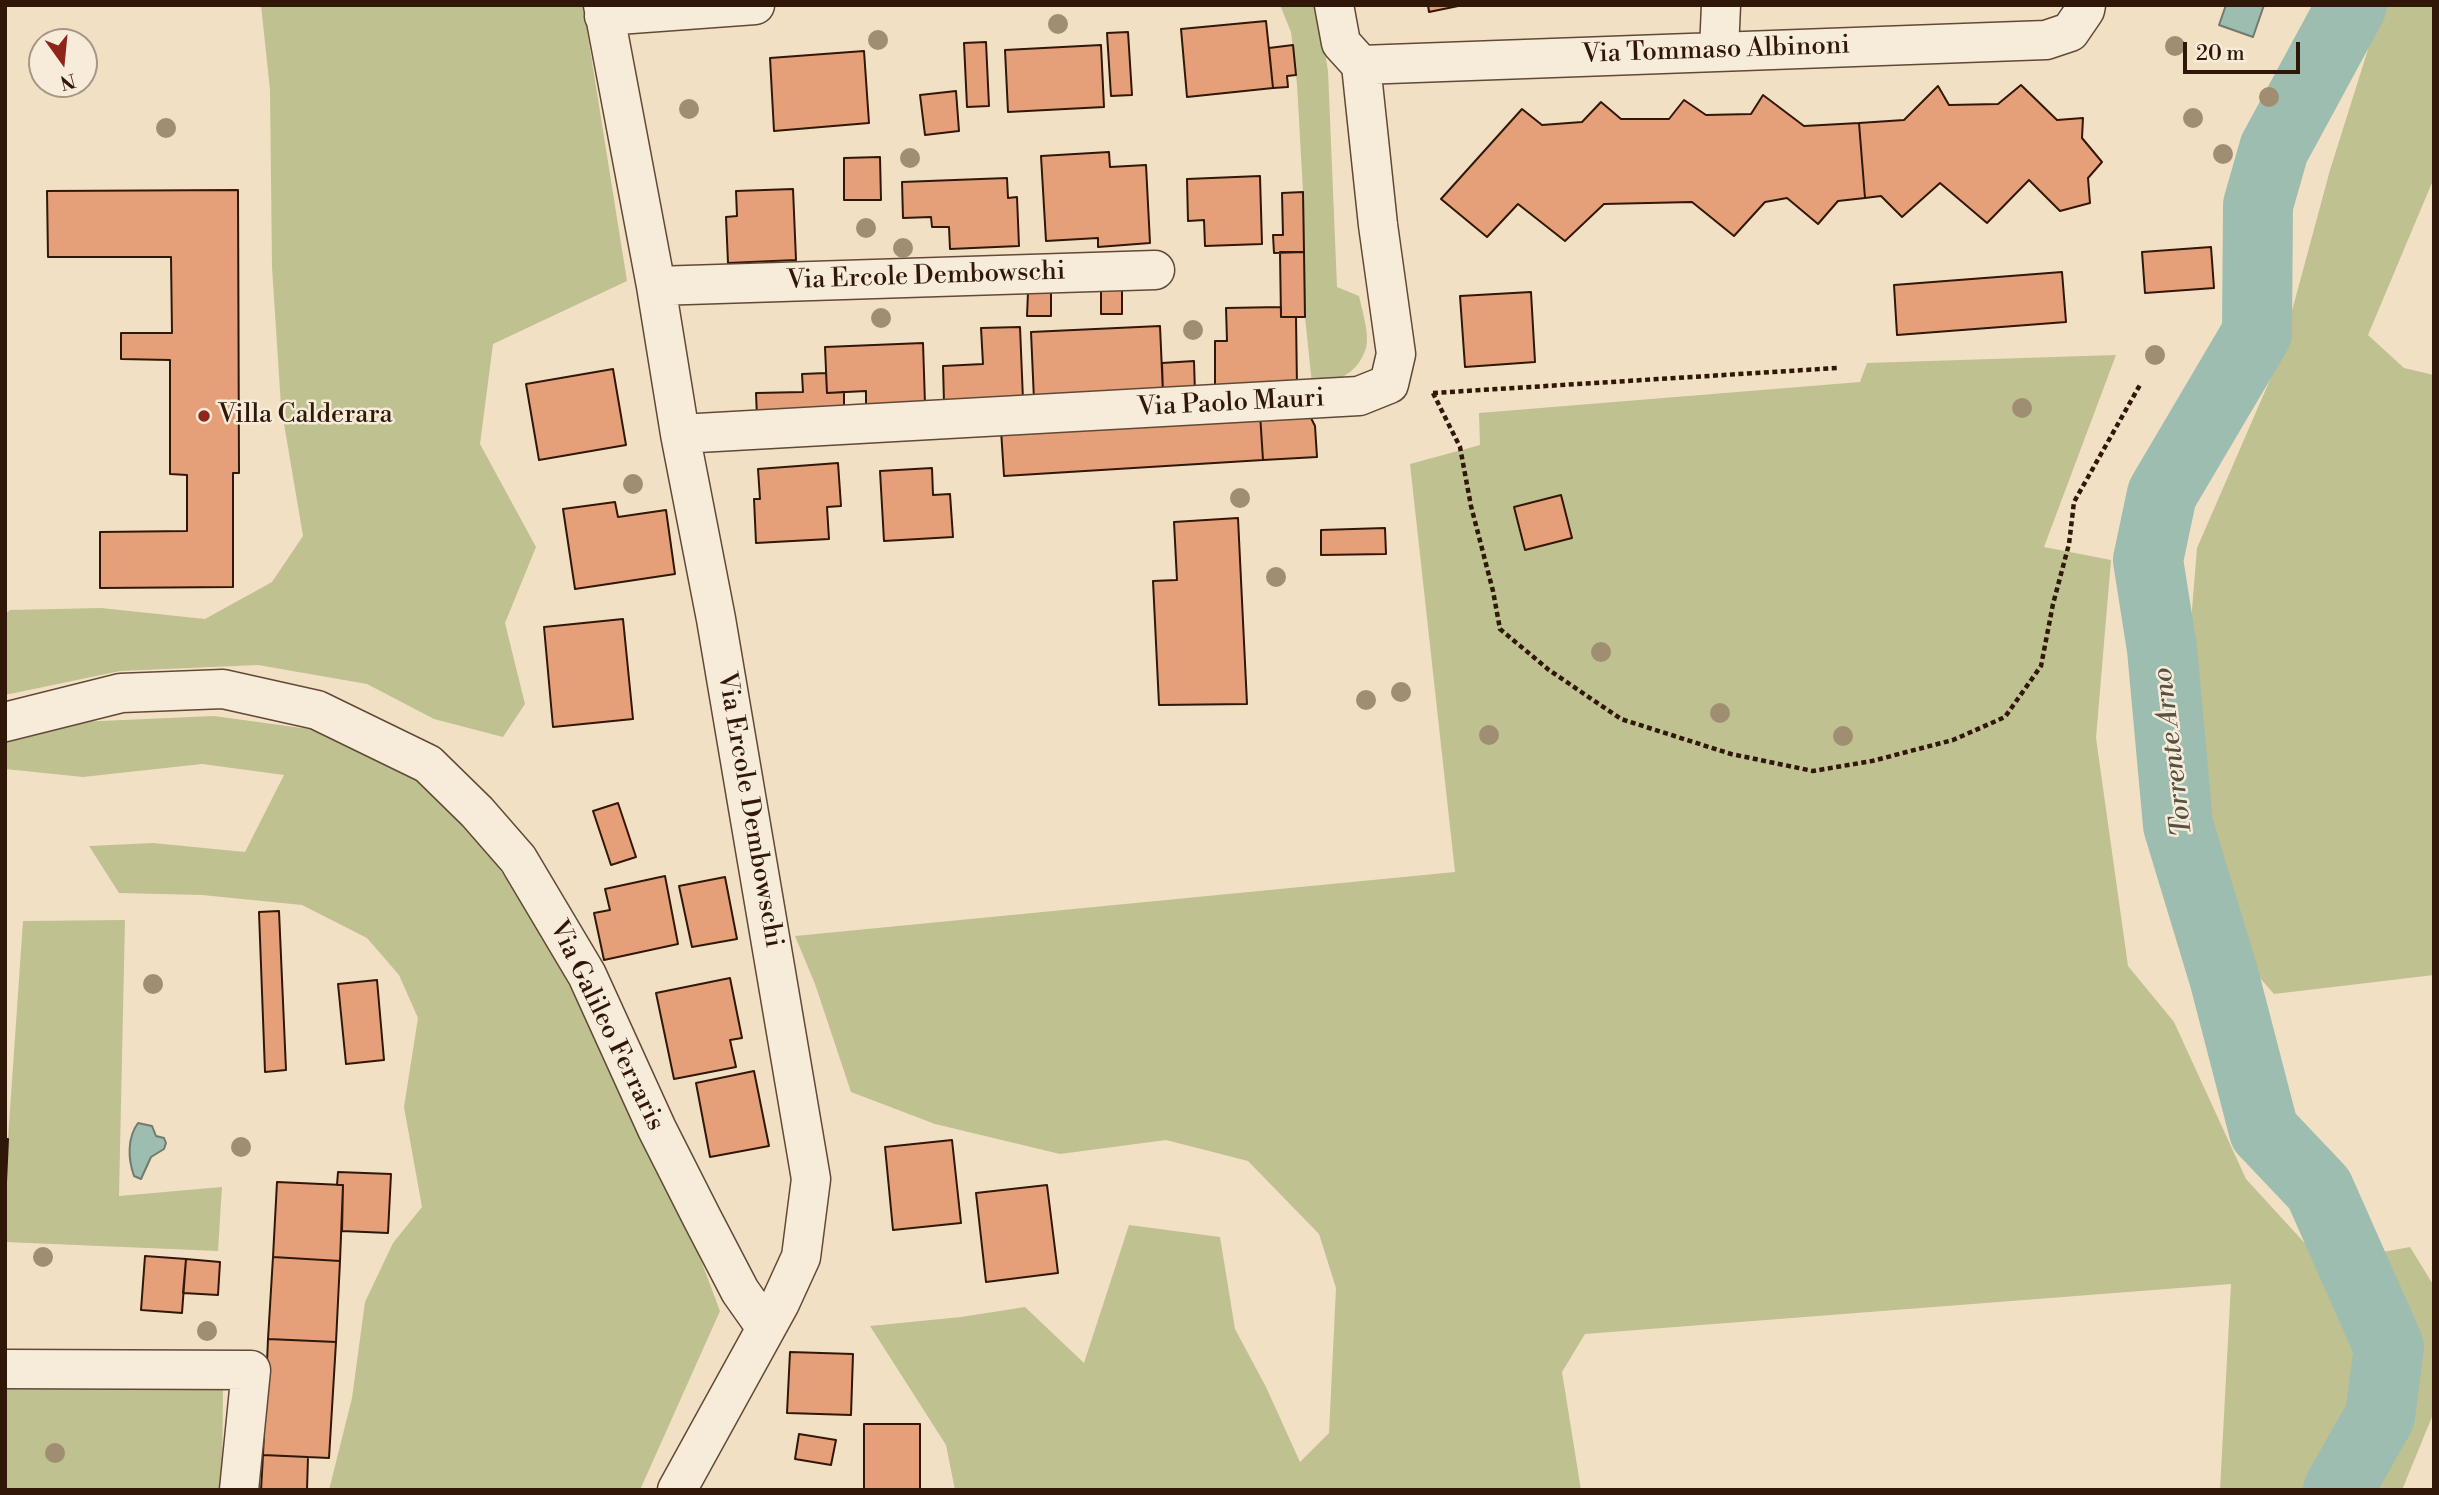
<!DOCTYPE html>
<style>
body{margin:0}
#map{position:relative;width:2439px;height:1495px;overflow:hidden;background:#f2e0c4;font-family:"Libre Bodoni",serif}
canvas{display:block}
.frame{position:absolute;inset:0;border:7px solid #311707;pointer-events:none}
.north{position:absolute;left:28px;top:28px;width:70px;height:70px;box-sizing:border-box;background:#f7ebd9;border:2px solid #a89685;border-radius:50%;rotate:165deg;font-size:19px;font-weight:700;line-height:28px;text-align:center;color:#311707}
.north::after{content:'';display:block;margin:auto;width:24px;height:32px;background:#8f2418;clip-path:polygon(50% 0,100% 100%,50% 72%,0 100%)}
.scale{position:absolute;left:2183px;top:42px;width:117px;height:32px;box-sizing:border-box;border:4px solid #311707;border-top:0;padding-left:9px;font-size:21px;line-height:24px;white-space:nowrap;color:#311707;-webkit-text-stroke:5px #f7ebd9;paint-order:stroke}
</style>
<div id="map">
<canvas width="2439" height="1495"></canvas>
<div class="frame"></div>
<div class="north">N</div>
<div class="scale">20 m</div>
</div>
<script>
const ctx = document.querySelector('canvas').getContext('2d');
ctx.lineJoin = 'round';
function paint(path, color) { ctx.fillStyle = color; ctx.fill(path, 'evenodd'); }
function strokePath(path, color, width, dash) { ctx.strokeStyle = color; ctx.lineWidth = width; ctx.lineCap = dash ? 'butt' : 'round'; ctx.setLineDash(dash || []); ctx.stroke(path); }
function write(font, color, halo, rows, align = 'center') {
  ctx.font = font + ' "Libre Bodoni",serif'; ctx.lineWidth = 5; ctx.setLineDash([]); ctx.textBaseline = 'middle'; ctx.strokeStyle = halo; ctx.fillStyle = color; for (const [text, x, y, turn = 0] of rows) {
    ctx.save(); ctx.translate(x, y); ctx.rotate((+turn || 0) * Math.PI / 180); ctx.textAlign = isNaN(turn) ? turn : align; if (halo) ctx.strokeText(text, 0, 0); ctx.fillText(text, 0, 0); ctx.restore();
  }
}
paint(new Path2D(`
 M261,5H583L627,281L493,344L480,444L536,547L505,623L525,704L503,737L434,719L367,684L258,665L120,671L5,695V614L10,610L101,608L205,619L272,582L303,536L281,406L272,267L270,90Z
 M1280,5H1317L1328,71L1337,287L1359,296C1362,310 1371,338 1365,351C1356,375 1335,383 1312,384L1305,317L1303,192L1297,84L1291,32Z
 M2382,5H2434V178L2368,335L2404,368L2434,375V975L2274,994L2231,945L2185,696L2197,548L2279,359L2330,170Z
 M2116,355L2044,547L2111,560L2096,738L2128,966L2174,1022L2246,1179L2323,1263L2410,1247L2434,1286V1412L2402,1490H2220L2231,1284L1585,1334L1562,1372L1581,1490H955L946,1445L870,1326L961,1317L1025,1307L1084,1363L1129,1225L1220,1237L1235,1329L1266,1387L1300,1462L1329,1433L1336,1288L1319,1234L1248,1161L1166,1140L1060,1154L935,1124L851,1092L815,984L795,936L1455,872L1410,464L1480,445L1479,413L1860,382L1867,363Z
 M214,716L331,732L411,772L475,834L541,929L687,1223L720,1311L640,1490H329L352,1398L365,1302L393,1243L422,1207L404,1107L418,1018L399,975L367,938L302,905L202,895L119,893L89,846L153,843L245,852L284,775L202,764L83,777L5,769V735L78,722Z
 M125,920L119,1196L222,1187L218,1251L5,1242L8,1139L23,921Z
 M5,1385L223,1387L222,1490H5Z`), '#bfc191');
const water = new Path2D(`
 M2226,5H2264L2253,37L2219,25Z
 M138,1123L152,1126L156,1136L164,1138L166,1143L164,1149L151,1157L141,1179L134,1176C128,1159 127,1138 138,1123Z`);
paint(water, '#9cbdb0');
strokePath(water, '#717b6c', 2);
strokePath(new Path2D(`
 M2338,1490L2380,1416L2389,1347L2319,1189L2264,1131L2224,977L2178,825L2162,649L2148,560L2162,494L2257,333L2258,205L2274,149L2352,5`), '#9cbdb0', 70);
const building = new Path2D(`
 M1428,5H1463L1429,12Z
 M1266,21L1273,88L1187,97L1181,29Z
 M1128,32L1132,95L1111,96L1107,33Z
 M986,42L989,106L967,107L964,43Z
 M1101,45L1104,107L1008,112L1005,50Z
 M1293,45L1296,75L1287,76L1288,87L1273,88L1269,48Z
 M864,51L869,123L774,131L770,58Z
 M2021,85L2057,120L2083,118L2082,138L2102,162L2088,178L2090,203L2060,211L2029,180L1987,223L1940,183L1902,217L1881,196L1865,198L1859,123L1904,120L1938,86L1949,105L1998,104Z
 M956,91L959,131L925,135L920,95Z
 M1763,95L1804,126L1859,123L1865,198L1838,201L1818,224L1787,198L1765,202L1734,236L1692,202L1604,204L1565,241L1518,204L1487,237L1441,199L1522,109L1542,125L1582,122L1601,102L1621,119H1669L1684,100L1706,115L1751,114Z
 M1109,152L1110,167L1146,165L1150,243L1098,247V238L1046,241L1041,156Z
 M880,157L881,200H844V158Z
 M1260,176L1262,244L1205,246L1204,220L1188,221L1187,179Z
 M1007,178L1008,198L1017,197L1019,246L950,249L949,227H932L931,217L903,218L902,182Z
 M793,189L796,260L728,263L726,217L737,216L736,191Z
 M238,190L239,473H233V587L100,588V532L187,531V475L170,474V360L121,359V333H172L171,257H48L47,191Z
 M1303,192L1304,252L1274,253L1273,235H1283L1282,193Z
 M2211,247L2214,288L2145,293L2142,252Z
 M1280,252H1304L1305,317H1281Z
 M2062,272L2066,322L1897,335L1894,285Z
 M1101,285H1122V314H1101Z
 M1028,292H1051V316H1027Z
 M1531,292L1535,362L1465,367L1460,296Z
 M1281,307V317H1296L1297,387L1215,388V341H1227L1226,308Z
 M1160,326L1163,394L1034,400L1031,332Z
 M1020,327L1023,400L944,403L943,366L983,364L981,328Z
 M923,343L925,404L866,407V391L827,393L825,347Z
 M1194,361L1195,393L1163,394L1162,363Z
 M613,369L626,445L539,460L526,384Z
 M826,373L827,393L844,392V413L757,417L756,393L803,392L802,374Z
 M1260,414L1263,460L1004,476L1001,430Z
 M1260,414L1310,416L1315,426L1317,457L1263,460Z
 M838,463L841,506L827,507L829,539L756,543L754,499H760L758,469Z
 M932,468L933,495L950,494L953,537L884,541L880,471Z
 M1561,495L1572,538L1525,550L1514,507Z
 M615,502L618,517L666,510L675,574L575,589L563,509Z
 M1238,518L1247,704L1159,705L1153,581L1177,580L1174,522Z
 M1385,528L1386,554L1321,555V530Z
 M623,619L633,719L553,727L544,627Z
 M618,803L636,857L611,865L593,811Z
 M665,876L678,944L604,960L594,913L610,910L605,889Z
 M725,877L737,939L692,947L679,886Z
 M279,911L286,1070L265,1072L259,912Z
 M730,978L742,1038L730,1040L736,1067L674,1079L656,993Z
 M377,980L384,1060L346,1064L338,984Z
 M754,1071L769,1146L710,1157L696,1083Z
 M5,1139H8L6,1182H5Z
 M952,1140L961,1223L893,1230L885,1147Z
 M338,1172L391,1174L388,1233L342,1231L343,1185H337Z
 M277,1182L343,1185L340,1261L273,1257Z
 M1047,1185L1058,1273L986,1282L976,1193Z
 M145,1256L186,1259L182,1313L141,1310Z
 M273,1257L340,1261L336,1342L268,1339Z
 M186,1259L220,1262L218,1295L183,1293Z
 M268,1339L336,1342L329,1458L263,1455Z
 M790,1352L853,1354L851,1415L787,1413Z
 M864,1424H920V1490H864Z
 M799,1434L836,1440L831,1465L795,1459Z
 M263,1455L308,1457L307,1490H261Z`);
paint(building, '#e5a07a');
strokePath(building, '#311707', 2);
const minor = new Path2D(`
 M603,5L656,286L680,434L716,619L811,1179L801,1257L780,1303L677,1490
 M604,16L755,5
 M1719,51L1721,5
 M1361,65L2046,40L2070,32L2085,10L2086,5
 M656,286L1155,270
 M680,434L1359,396L1389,384L1396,354L1378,225L1361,65L1341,43L1334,5
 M5,722L121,693L223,689L317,710L428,764L477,812L518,859L587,975L657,1129L701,1216L740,1291L766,1328
 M5,1369L251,1370L239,1490`);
strokePath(minor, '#614936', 41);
strokePath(new Path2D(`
 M1433,393L1460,447L1471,506L1493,591L1500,629L1549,670L1621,719L1731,754L1813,771L1872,761L1953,740L2005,717L2041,666L2053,604L2069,544L2074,502L2141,383
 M1433,393L1837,368`), '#311707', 4.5, [5, 3.5]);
strokePath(minor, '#f7ebd9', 38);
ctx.fillStyle = '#a08e73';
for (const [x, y] of [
 [1058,24],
 [878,40],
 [2175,46],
 [2269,97],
 [689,109],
 [2193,118],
 [166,128],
 [2223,154],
 [910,158],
 [866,228],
 [903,248],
 [881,318],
 [1193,330],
 [2155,355],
 [2022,408],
 [633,484],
 [1240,498],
 [1276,577],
 [1601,652],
 [1401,692],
 [1366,700],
 [1720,713],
 [1489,735],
 [1843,736],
 [153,984],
 [241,1147],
 [43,1257],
 [207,1331],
 [55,1453]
]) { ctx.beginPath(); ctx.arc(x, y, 10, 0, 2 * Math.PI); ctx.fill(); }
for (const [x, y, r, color] of [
 [204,416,7,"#8f2418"]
]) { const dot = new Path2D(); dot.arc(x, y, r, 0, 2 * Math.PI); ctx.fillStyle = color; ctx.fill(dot); strokePath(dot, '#f7ebd9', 2.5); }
write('26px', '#311707', '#f7ebd9', [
 ["Via Tommaso Albinoni",1716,51,-2],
 ["Via Ercole Dembowschi",926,277,-2],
 ["Via Paolo Mauri",1231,404,-3],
 ["Via Ercole Dembowschi",749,810,80],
 ["Via Galileo Ferraris",606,1026,64]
]);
write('26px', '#311707', '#f7ebd9', [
 ["Villa Calderara",218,416]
], 'left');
write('italic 28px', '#565142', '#f7ebd9', [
 ["Torrente Arno",2174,752,-97]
]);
</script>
